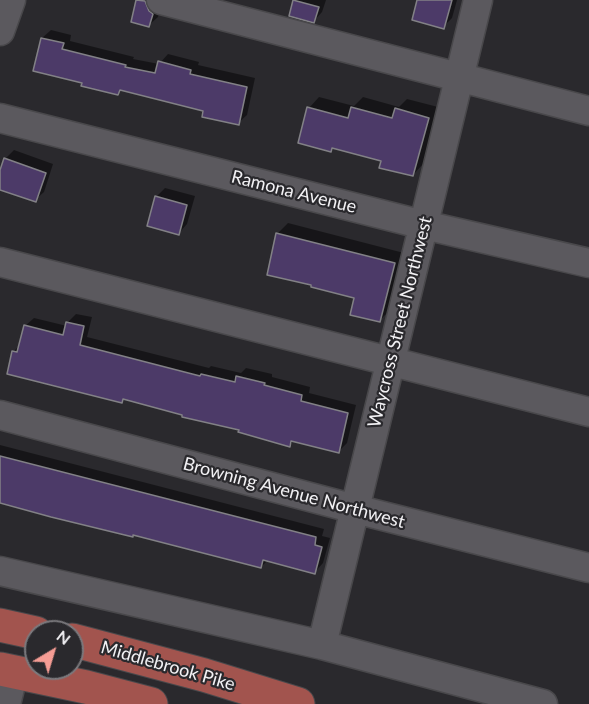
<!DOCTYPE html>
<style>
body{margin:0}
#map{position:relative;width:589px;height:704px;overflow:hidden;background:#2a292d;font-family:Lato,sans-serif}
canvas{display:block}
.north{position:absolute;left:24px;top:620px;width:60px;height:60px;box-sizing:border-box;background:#2a292d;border:2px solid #7a797d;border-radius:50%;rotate:38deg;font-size:16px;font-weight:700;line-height:24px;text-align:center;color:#f2f1f4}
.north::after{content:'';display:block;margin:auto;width:21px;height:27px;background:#f59c94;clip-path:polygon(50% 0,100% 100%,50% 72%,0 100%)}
</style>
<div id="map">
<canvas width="589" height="704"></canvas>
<div class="north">N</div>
</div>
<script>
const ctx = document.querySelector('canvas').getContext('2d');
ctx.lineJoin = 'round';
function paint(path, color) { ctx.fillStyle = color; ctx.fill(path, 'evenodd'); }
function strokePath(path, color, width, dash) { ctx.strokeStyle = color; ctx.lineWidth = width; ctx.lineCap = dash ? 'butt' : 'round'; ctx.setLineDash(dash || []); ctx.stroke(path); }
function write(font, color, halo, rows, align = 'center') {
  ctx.font = font + ' Lato,sans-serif'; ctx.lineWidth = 4.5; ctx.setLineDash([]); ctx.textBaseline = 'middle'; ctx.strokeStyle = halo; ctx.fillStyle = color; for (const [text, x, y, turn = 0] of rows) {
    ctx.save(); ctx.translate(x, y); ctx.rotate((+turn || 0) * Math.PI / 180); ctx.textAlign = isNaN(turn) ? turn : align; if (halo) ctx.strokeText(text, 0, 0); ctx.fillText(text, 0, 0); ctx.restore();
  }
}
paint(new Path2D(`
 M138,0H156L161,5L158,17L149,25L132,21Z
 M295,0H326L322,12L314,21L291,15Z
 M419,0H457L452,18L443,27Z
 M51,30L71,35L70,41L134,57L133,59L159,64L168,54L199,62L198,65L255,78L247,115L238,123L204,110L122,89L118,94L84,82L42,38Z
 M319,97L354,106L363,97L399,107L407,99L438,107L423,164L413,175L383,160L334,147L331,150L309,108Z
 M14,150L53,164L44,192L35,200L0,188V175L5,159Z
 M165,188L195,196L187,224L179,233L156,197Z
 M288,223L404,253L390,310L380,320L356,297L278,233Z
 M76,314L92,317L87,337L209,368L211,366L241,373L246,368L272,374V377L310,387L309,393L356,405L347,443L338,452L294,440L289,446L241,429L124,398L122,401L13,352L21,344L25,326L34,318L67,326L68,322Z
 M0,445L324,529L322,536L330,538L323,563L315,572L268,560L261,567L2,502L0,503Z`), '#0007');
const building = new Path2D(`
 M136,0L145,1L149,11L153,14L149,27L131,22Z
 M293,0L319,7L314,23L289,16Z
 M417,0H452L444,29L412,20Z
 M41,38L64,43L62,49L126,65L125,67L155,73L158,61L191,70L190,74L247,87L239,125L202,117L203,111L120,90L118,95L81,86L82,83L33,71Z
 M307,107L348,118L351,107L392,118L395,108L429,118L413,176L379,168L381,161L332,148L331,152L298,143Z
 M4,158L46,173L36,202L0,190V170Z
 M155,196L187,205L179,235L147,226Z
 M276,233L395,263L380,322L350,315L354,298L311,287V285L267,275Z
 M66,322L84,326L80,345L200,376L201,374L235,382L236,376L265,383L264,385L302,395L301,401L348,413L339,453L291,441L290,447L238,432L239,430L182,417V415L123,399L122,403L7,374L12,351L17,352L24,325L63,335Z
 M0,456L316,537L315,545L322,547L315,574L263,560L261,568L133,535V537L51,517L0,503Z`);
paint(building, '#4c3a68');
strokePath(building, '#828186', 1.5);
const minor = new Path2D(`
 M161,0L589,111
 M0,31L11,0
 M0,118L424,225L589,263
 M0,262L589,412
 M0,415L355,509L589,568
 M0,571L322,645L543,704
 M322,645L478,0
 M6,704L14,672`);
const major = new Path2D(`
 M0,625L36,633
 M72,640L204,675L298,704
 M0,669L86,687L151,704`);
strokePath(minor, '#49484b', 31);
strokePath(major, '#49484b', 35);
strokePath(minor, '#5b595e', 28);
strokePath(major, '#a2544e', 33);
write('18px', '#f2f1f4', '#2a292d', [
 ["Ramona Avenue",294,192,14],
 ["Waycross Street Northwest",400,322,-76],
 ["Browning Avenue Northwest",294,493,15],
 ["Middlebrook Pike",168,666,16]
]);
</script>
